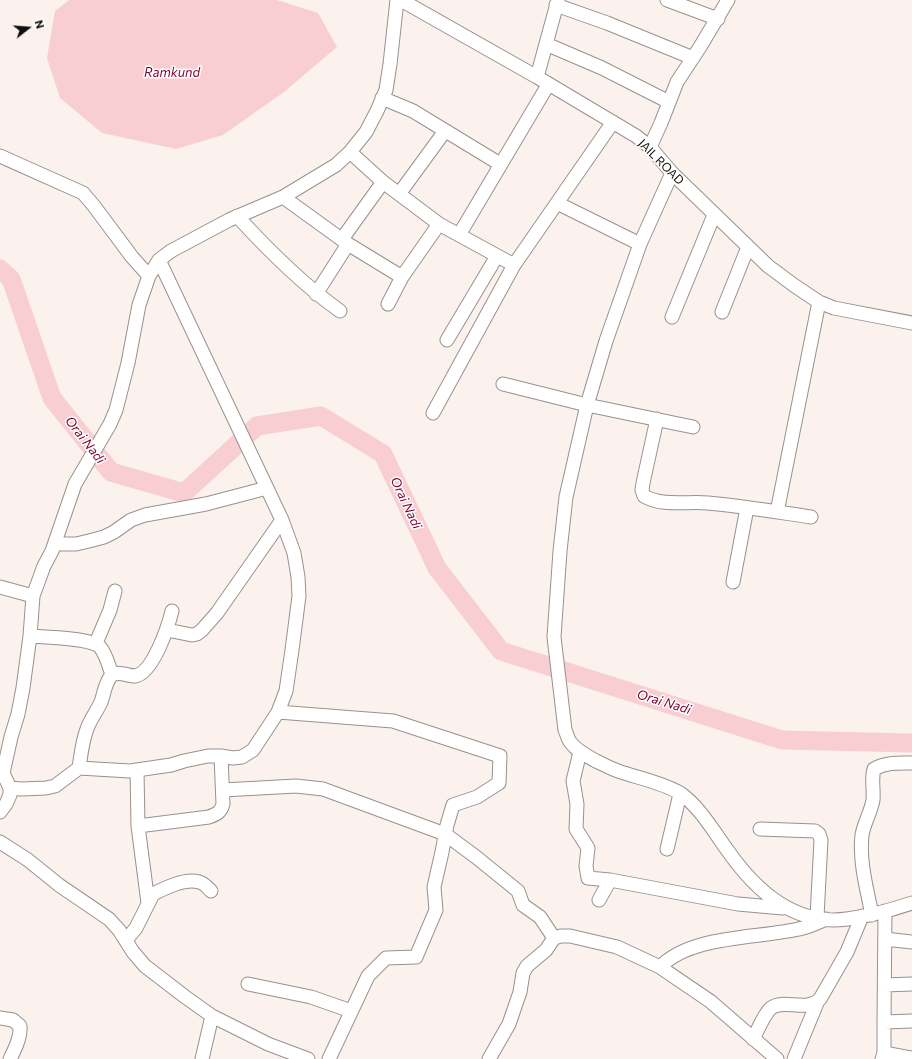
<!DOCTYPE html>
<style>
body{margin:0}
#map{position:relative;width:912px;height:1059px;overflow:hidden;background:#fbf2ee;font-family:Commissioner,sans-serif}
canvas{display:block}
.north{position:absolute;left:8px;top:8px;width:40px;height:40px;-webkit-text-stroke:3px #fff;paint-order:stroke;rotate:73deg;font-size:11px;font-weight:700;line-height:16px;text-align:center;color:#12100e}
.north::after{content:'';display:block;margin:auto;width:14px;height:18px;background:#12100e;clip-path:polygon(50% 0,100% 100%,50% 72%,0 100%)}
</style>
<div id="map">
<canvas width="912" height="1059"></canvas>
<div class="north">N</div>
</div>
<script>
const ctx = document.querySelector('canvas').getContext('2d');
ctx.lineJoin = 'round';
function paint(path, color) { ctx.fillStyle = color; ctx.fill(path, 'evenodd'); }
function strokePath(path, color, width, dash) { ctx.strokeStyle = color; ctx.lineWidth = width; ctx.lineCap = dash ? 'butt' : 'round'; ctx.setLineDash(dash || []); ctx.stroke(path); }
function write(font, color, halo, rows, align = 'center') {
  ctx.font = font + ' Commissioner,sans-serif'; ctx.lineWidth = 3; ctx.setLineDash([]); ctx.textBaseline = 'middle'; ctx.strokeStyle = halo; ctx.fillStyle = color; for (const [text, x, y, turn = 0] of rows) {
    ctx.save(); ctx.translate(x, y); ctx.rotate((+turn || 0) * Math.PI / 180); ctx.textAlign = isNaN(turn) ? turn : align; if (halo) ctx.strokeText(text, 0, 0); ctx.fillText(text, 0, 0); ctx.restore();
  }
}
paint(new Path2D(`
 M69,0H277L318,13L337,47L284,92L223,135L176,149L102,133L60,98L47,58L55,11Z`), '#f8ced3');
strokePath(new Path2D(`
 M0,269L11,279L52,398L111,472L184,493L257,426L321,416L383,454L437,568L501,651L782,740L912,743`), '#f8ced3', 19);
const minor = new Path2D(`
 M401,0L537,77L636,136L650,147L672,173L768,266L795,286L819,302L834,308L912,323
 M667,0L718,19
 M556,5L607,23L693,58
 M546,44L602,68L669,102
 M537,77L558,0
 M382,98L413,111L500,164
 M650,147L661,123L677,82L700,47L728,0
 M350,152L383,182L439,224L514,265
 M0,156L83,193L94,206L132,257L149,276
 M672,173L640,244L606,341L587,405L566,497L560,551L554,637L565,730C567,734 568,740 571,743C577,751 587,756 596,761C603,764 610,768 618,771C638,778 661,782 680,793C700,807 714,832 728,851C756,891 795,926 847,919C870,916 891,910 912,903
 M399,194L445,131
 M283,197L348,244L402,277
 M557,203L640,244
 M237,216C269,251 302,284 340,311
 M459,235L548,85
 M342,239L383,182
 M316,294L348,244
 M388,304L402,277L439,224
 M722,312L748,247
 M672,317L714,215
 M447,340L497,256
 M503,384L587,405L693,427
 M433,413L514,265L613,122
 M657,419L643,483L642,490L644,496C663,507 687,501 708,503C742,506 777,512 811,517
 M777,512L819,302
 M55,544H76L89,541L104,537L114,532L131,520L145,515L206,504L267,488
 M733,582L747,508
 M0,587L33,596
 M167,630L192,635L197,634L202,630L217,613L282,520
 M30,636C44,637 91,638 100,647C106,654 109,666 112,675
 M96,643L110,610L115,591
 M278,712L393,721L500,756L499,783L477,797L453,805L447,825L442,852L434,887L436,910L416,957L386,958L368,976L329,1059
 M580,752L573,781L577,804L576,829L588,848L586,866L588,878L610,880L738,904L783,908
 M79,768C81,755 82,742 87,729C90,720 97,711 101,702C104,694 105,683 111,676C117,670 127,676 135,676C153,673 168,627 172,611
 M137,770L138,826L148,903
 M10,788L21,789L46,788L55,786L79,768L130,771L171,765L184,761L208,756H221L233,758L242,757L253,750L278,712L286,691L292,650L299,596L298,577L294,553L282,520L159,260
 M223,790L296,786L323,789L445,834L476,857L518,891L523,905L540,917L554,938
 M0,812L6,804L10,795V788L3,773L11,737L18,714L23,688L30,636L33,596L44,566L52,551L75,484L110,424L116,410L128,363L139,305L149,276L159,260L171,251L229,220L283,197L336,165L350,152L366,132L377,111L386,90L390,64L397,0
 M138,826L209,817C217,814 221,812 223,804L221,756
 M760,829L815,831L819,834L821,840L817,917
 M0,842L28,860L59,885L109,919L119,930L133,952L145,966L184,996L212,1016L268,1044L308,1059
 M667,849L680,794
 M599,900L610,880
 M872,915C867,889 859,862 862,835C864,823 871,812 873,800C874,789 871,779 874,769C886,762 899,763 912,763
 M885,939L912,942
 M126,940L136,928L153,894C165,888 185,878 199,882C204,883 208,888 211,891
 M660,967C692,934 760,939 803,928C811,926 819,922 826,919
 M248,984L311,997L351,1011
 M885,985L912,984
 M0,1018L13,1020L20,1026C21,1037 15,1049 10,1059
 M884,1022L912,1021
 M753,1039C758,1030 764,1014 771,1008C784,998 807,1013 820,999L847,952L862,916
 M884,1053L912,1058
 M202,1059L212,1016
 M489,1059L509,1024L520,992L523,973L527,966L546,950L554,938L561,936H570L617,947L660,967L710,1001L777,1059
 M794,1059L817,1003
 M882,1059L884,1053V1022L885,911`);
strokePath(minor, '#99918d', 15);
strokePath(minor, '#fff', 13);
write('12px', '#12100e', '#fff', [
 ["JAIL ROAD",661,162,45]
]);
write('italic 13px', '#7d012f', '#fff', [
 ["Ramkund",172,73],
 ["Orai Nadi",85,440,52],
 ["Orai Nadi",406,503,65],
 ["Orai Nadi",664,702,17]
]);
</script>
